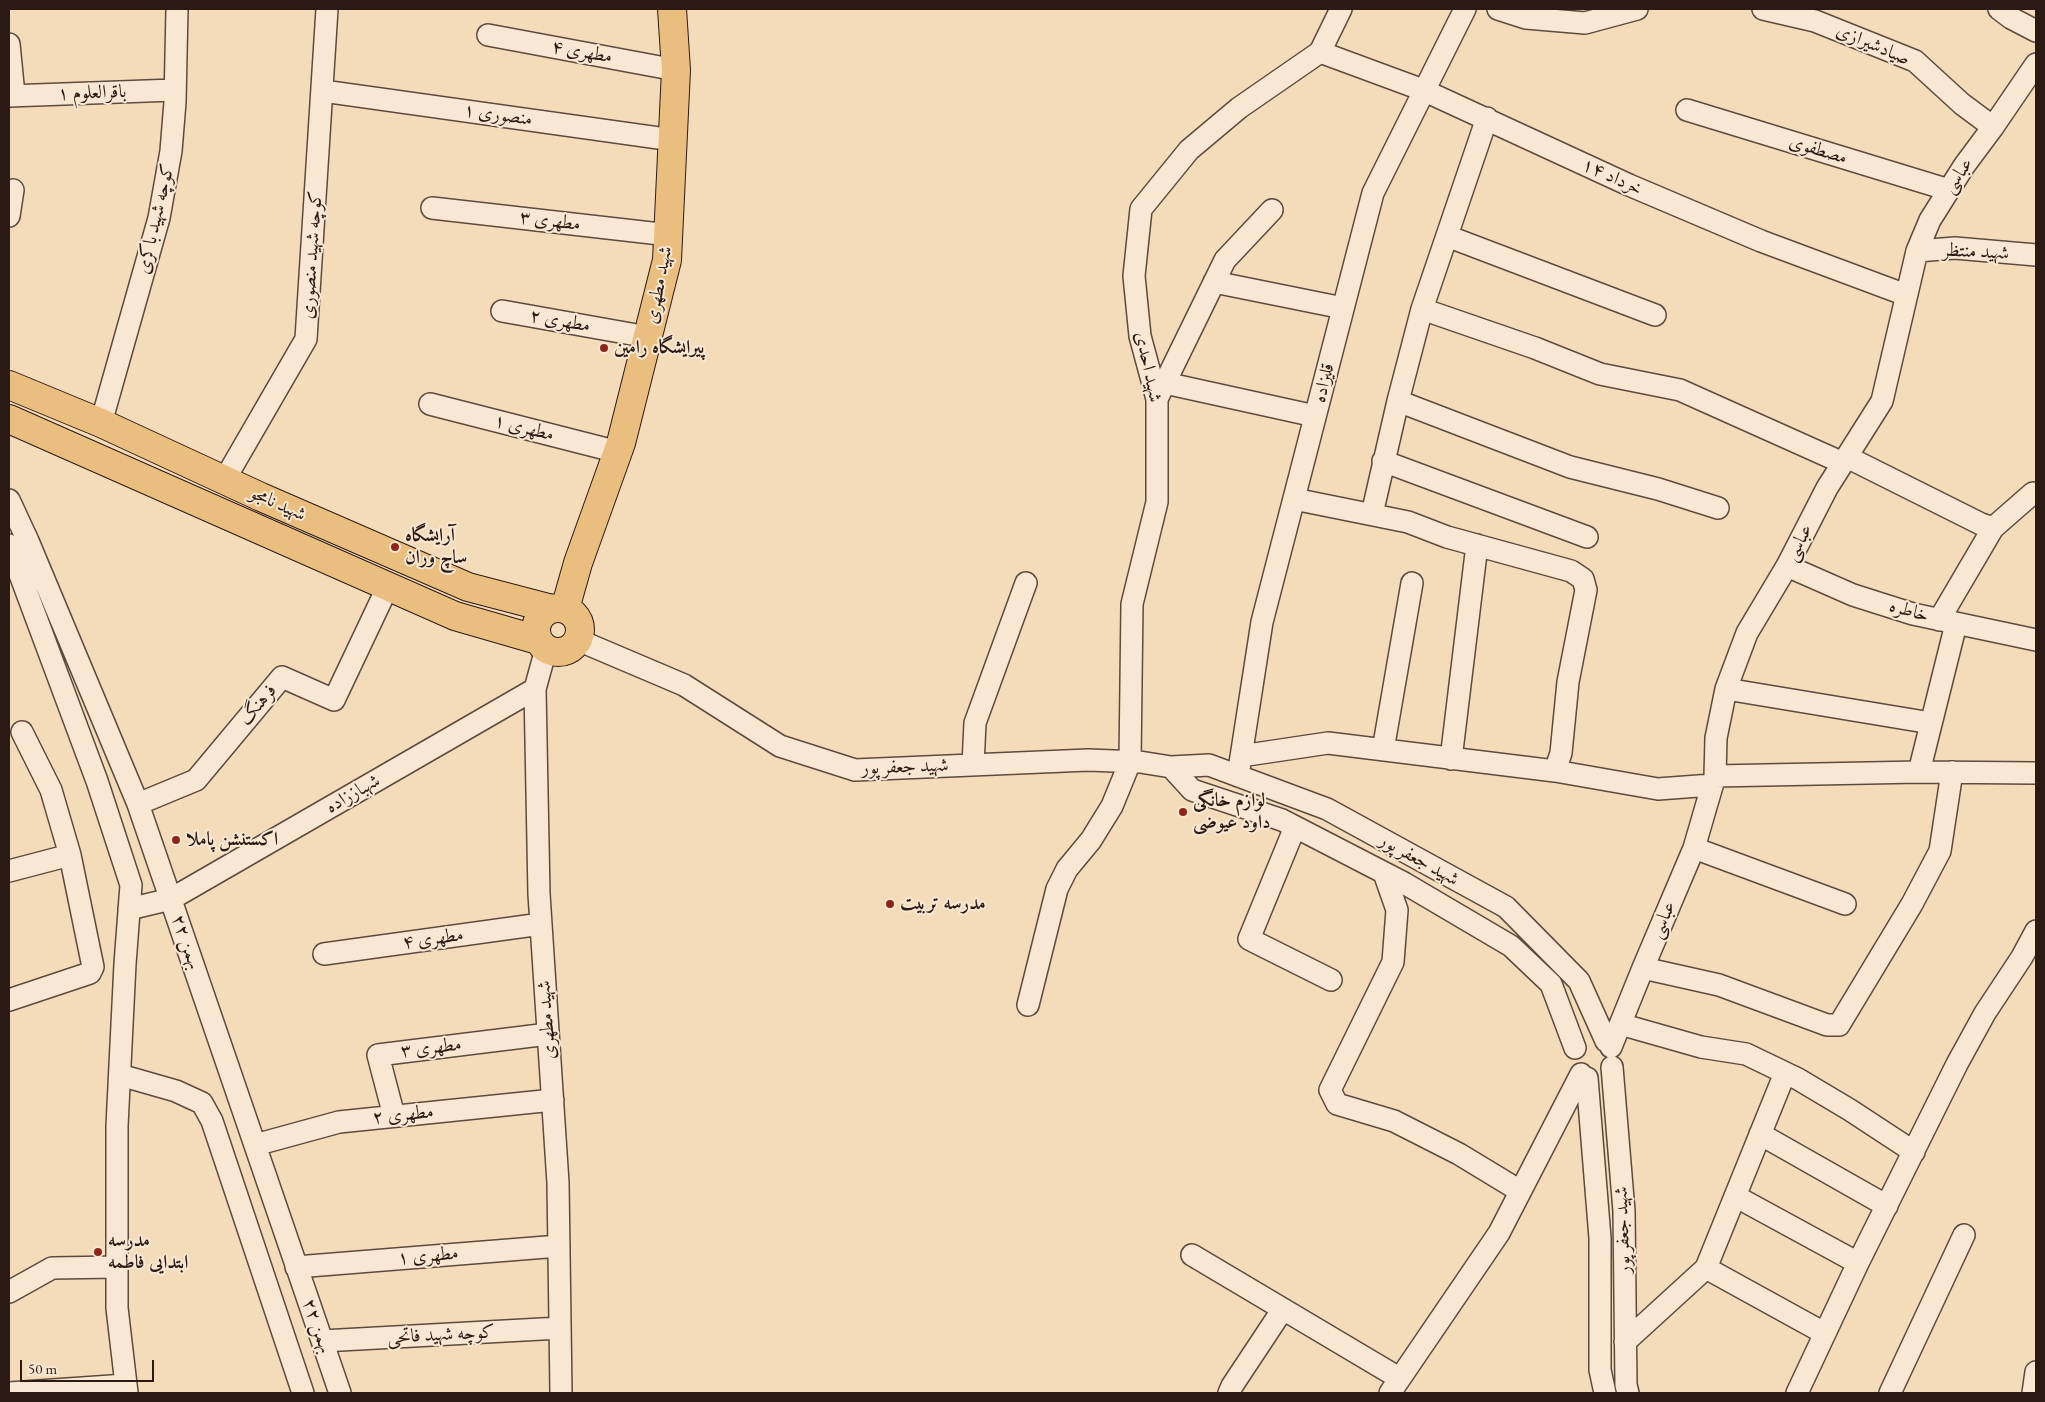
<!DOCTYPE html>
<meta charset="utf-8">
<style>
body{margin:0}
#map{position:relative;width:2045px;height:1402px;overflow:hidden;background:#f4dcbb;font-family:"EB Garamond",serif}
canvas{display:block}
.frame{position:absolute;inset:0;border:10px solid #2b1a14;pointer-events:none}
.scale{position:absolute;left:20px;top:1360px;width:134px;height:22px;box-sizing:border-box;border:2px solid #2b1a14;border-top:0;padding-left:6px;font-size:15px;line-height:18px;white-space:nowrap;color:#2b1a14;-webkit-text-stroke:4px #f8e8d3;paint-order:stroke}
</style>
<div id="map">
<canvas width="2045" height="1402"></canvas>
<div class="frame"></div>
<div class="scale">50 m</div>
</div>
<script>
const ctx = document.querySelector('canvas').getContext('2d');
ctx.lineJoin = 'round';
function strokePath(path, color, width, dash) { ctx.strokeStyle = color; ctx.lineWidth = width; ctx.lineCap = dash ? 'butt' : 'round'; ctx.setLineDash(dash || []); ctx.stroke(path); }
function write(font, color, halo, rows, align = 'center') {
  ctx.font = font + ' "EB Garamond",Amiri,serif'; ctx.lineWidth = 4; ctx.setLineDash([]); ctx.textBaseline = 'middle'; ctx.strokeStyle = halo; ctx.fillStyle = color; for (const [text, x, y, turn = 0] of rows) {
    ctx.save(); ctx.translate(x, y); ctx.rotate((+turn || 0) * Math.PI / 180); ctx.textAlign = isNaN(turn) ? turn : align; if (halo) ctx.strokeText(text, 0, 0); ctx.fillText(text, 0, 0); ctx.restore();
  }
}
const minor = new Path2D(`
 M1498,9L1526,18L1585,23L1637,9
 M1763,9L1815,21L1915,61L1962,104L1993,127
 M1999,9L2011,18L2036,31
 M488,35L676,70
 M9,44L14,95
 M1320,52L1423,90L1629,185L1761,241L1906,295
 M323,91L673,140
 M9,96L174,90
 M1687,110L1949,190
 M1487,118L1422,309L1535,348L1600,374L1680,390L1843,463
 M432,208L669,235
 M9,216L13,190
 M1447,236L1655,315
 M1917,251L1955,248L2036,255
 M1214,282L1343,308
 M502,311L648,337
 M1165,383L1315,416
 M1157,399L1225,260L1272,210
 M1398,401L1570,467L1658,489L1718,508
 M430,404L618,452
 M101,423L159,218L171,151L175,102L177,9
 M1847,457L1981,524L1993,528L1939,620
 M1383,461L1587,537
 M225,479L306,339L327,9
 M1294,499L1408,522L1447,537L1571,571L1583,579L1586,590L1568,682L1561,753L1555,771
 M9,500L28,541L138,804L340,1393
 M1372,514L1398,401L1422,309
 M1993,528L2033,493L2036,494
 M9,545L97,781L131,885L125,964L117,1126V1308L127,1393
 M1787,566L1853,595L1913,614L2036,640
 M578,640L684,685L780,746L855,770L1088,760L1140,762L1171,767L1209,765L1327,809L1506,907L1579,981L1606,1041
 M546,649L535,689L539,894L558,1183L561,1393
 M1726,689L1931,723
 M1383,750L1412,583
 M1241,756L1328,743L1555,771L1658,789L1712,785
 M1451,759L1477,545
 M973,765L975,723L1026,583
 M1171,767L1192,790L1282,820L1404,883L1511,946L1551,984L1575,1048
 M1919,772L1956,624
 M1238,776L1262,622L1373,193L1465,9
 M1715,776L1919,772L2036,773
 M138,804L196,780L282,677L334,700L388,586
 M1295,827L1249,939L1331,980
 M1694,848L1845,904
 M9,871L70,855
 M1384,873L1397,910L1393,962L1330,1090L1337,1104L1394,1121L1459,1154L1520,1191
 M129,909L171,899L535,689
 M324,954L541,924
 M1643,968L1719,985L1827,1025H1839L1912,904L1940,851L1952,772
 M9,1000L90,973L93,967L70,855L51,790L22,732
 M1028,1005L1057,889L1067,869L1091,840L1112,806L1130,762L1132,604L1157,502V399L1140,336L1134,276L1141,209L1189,150L1239,108L1320,52L1341,9
 M1620,1024L1701,1047L1746,1054L1798,1079L1850,1110L1914,1152
 M1611,1047L1643,968L1694,848L1715,776L1716,738L1726,689L1747,633L1787,566L1827,488L1882,401L1917,251L1930,220L1964,166L1993,127L2036,64
 M1612,1067L1624,1211L1626,1385L1628,1393
 M120,1075L176,1091L202,1103L212,1121L303,1393
 M1587,1078L1600,1238V1370L1605,1393
 M394,1116L378,1055L548,1034
 M1760,1134L1887,1206
 M255,1145L339,1122L553,1100
 M1735,1196L1858,1263
 M1192,1255L1399,1378
 M296,1267L559,1246
 M1706,1268L1824,1333
 M9,1292L52,1268L117,1267
 M322,1341L560,1328
 M1625,1342L1706,1268L1785,1073
 M9,1393L126,1385
 M1229,1393L1232,1386L1283,1309
 M1390,1393L1499,1233L1581,1074
 M1797,1393L1858,1263L1957,1064L1985,1013L2022,957L2036,931
 M1890,1393L1964,1235
 M2033,1393L2036,1372`);
const major = new Path2D(`
 M9,385L101,423L261,497L468,587L552,609
 M9,419L455,616L538,640
 M536 630a22 22 0 1 1 44 0a22 22 0 1 1-44 0Z
 M565,609L578,563L621,443L667,260L676,70L672,9`);
strokePath(minor, '#5d4a3e', 24);
strokePath(major, '#2b1a14', 30);
strokePath(minor, '#f8e8d3', 21);
strokePath(major, '#eabe7e', 28);
for (const [x, y, r, color] of [
 [604,348,5,"#8f2418"],
 [395,547,5,"#8f2418"],
 [1183,812,5,"#8f2418"],
 [176,840,5,"#8f2418"],
 [890,904,5,"#8f2418"],
 [98,1252,5,"#8f2418"]
]) { const dot = new Path2D(); dot.arc(x, y, r, 0, 2 * Math.PI); ctx.fillStyle = color; ctx.fill(dot); strokePath(dot, '#f8e8d3', 2); }
write('19px', '#2b1a14', '#f8e8d3', [
 ["صیادشیرازی",1873,45,23],
 ["مطهری ۴",582,52,10],
 ["باقرالعلوم ۱",92,93,-2],
 ["منصوری ۱",498,115,8],
 ["مصطفوی",1818,150,17],
 ["عباسی",1958,176,-56],
 ["۱۴ خرداد",1612,177,25],
 ["کوچه شهید باکری",156,219,-77],
 ["مطهری ۳",550,221,7],
 ["شهید منتظر",1976,252,3],
 ["کوچه شهید منصوری",312,255,-86],
 ["شهید مطهری",659,285,-79],
 ["مطهری ۲",560,321,10],
 ["شهید احدی",1148,367,78],
 ["قلیزاده",1324,383,-76],
 ["مطهری ۱",524,428,14],
 ["شهید نامجو",278,504,24],
 ["عباسی",1799,543,-63],
 ["خاطره",1909,611,16],
 ["فرهنگ",258,705,-50],
 ["شهید جعفر پور",905,767,-2],
 ["شهباززاده",353,794,-30],
 ["شهید جعفر پور",1419,860,29],
 ["عباسی",1663,920,-67],
 ["مطهری ۴",433,939,-8],
 ["۲۲ بهمن",186,942,71],
 ["شهید مطهری",547,1020,-94],
 ["مطهری ۳",431,1048,-7],
 ["مطهری ۲",403,1115,-6],
 ["شهید جعفر پور",1623,1230,-92],
 ["مطهری ۱",428,1256,-5],
 ["۲۲ بهمن",317,1326,71],
 ["کوچه شهید فاتحی",441,1335,-3]
]);
write('bold 19px', '#2b1a14', '#f8e8d3', [
 ["پیرایشگاه ‌رامین",614,348],
 ["آرایشگاه",405,536],
 ["ساچ وران",405,558],
 ["لوازم خانگی",1193,801],
 ["داود عیوضی",1193,823],
 ["اکستنشن پاملا",186,840],
 ["مدرسه تربیت",900,904],
 ["مدرسه",108,1241],
 ["ابتدایی فاطمه",108,1263]
], 'left');
</script>
